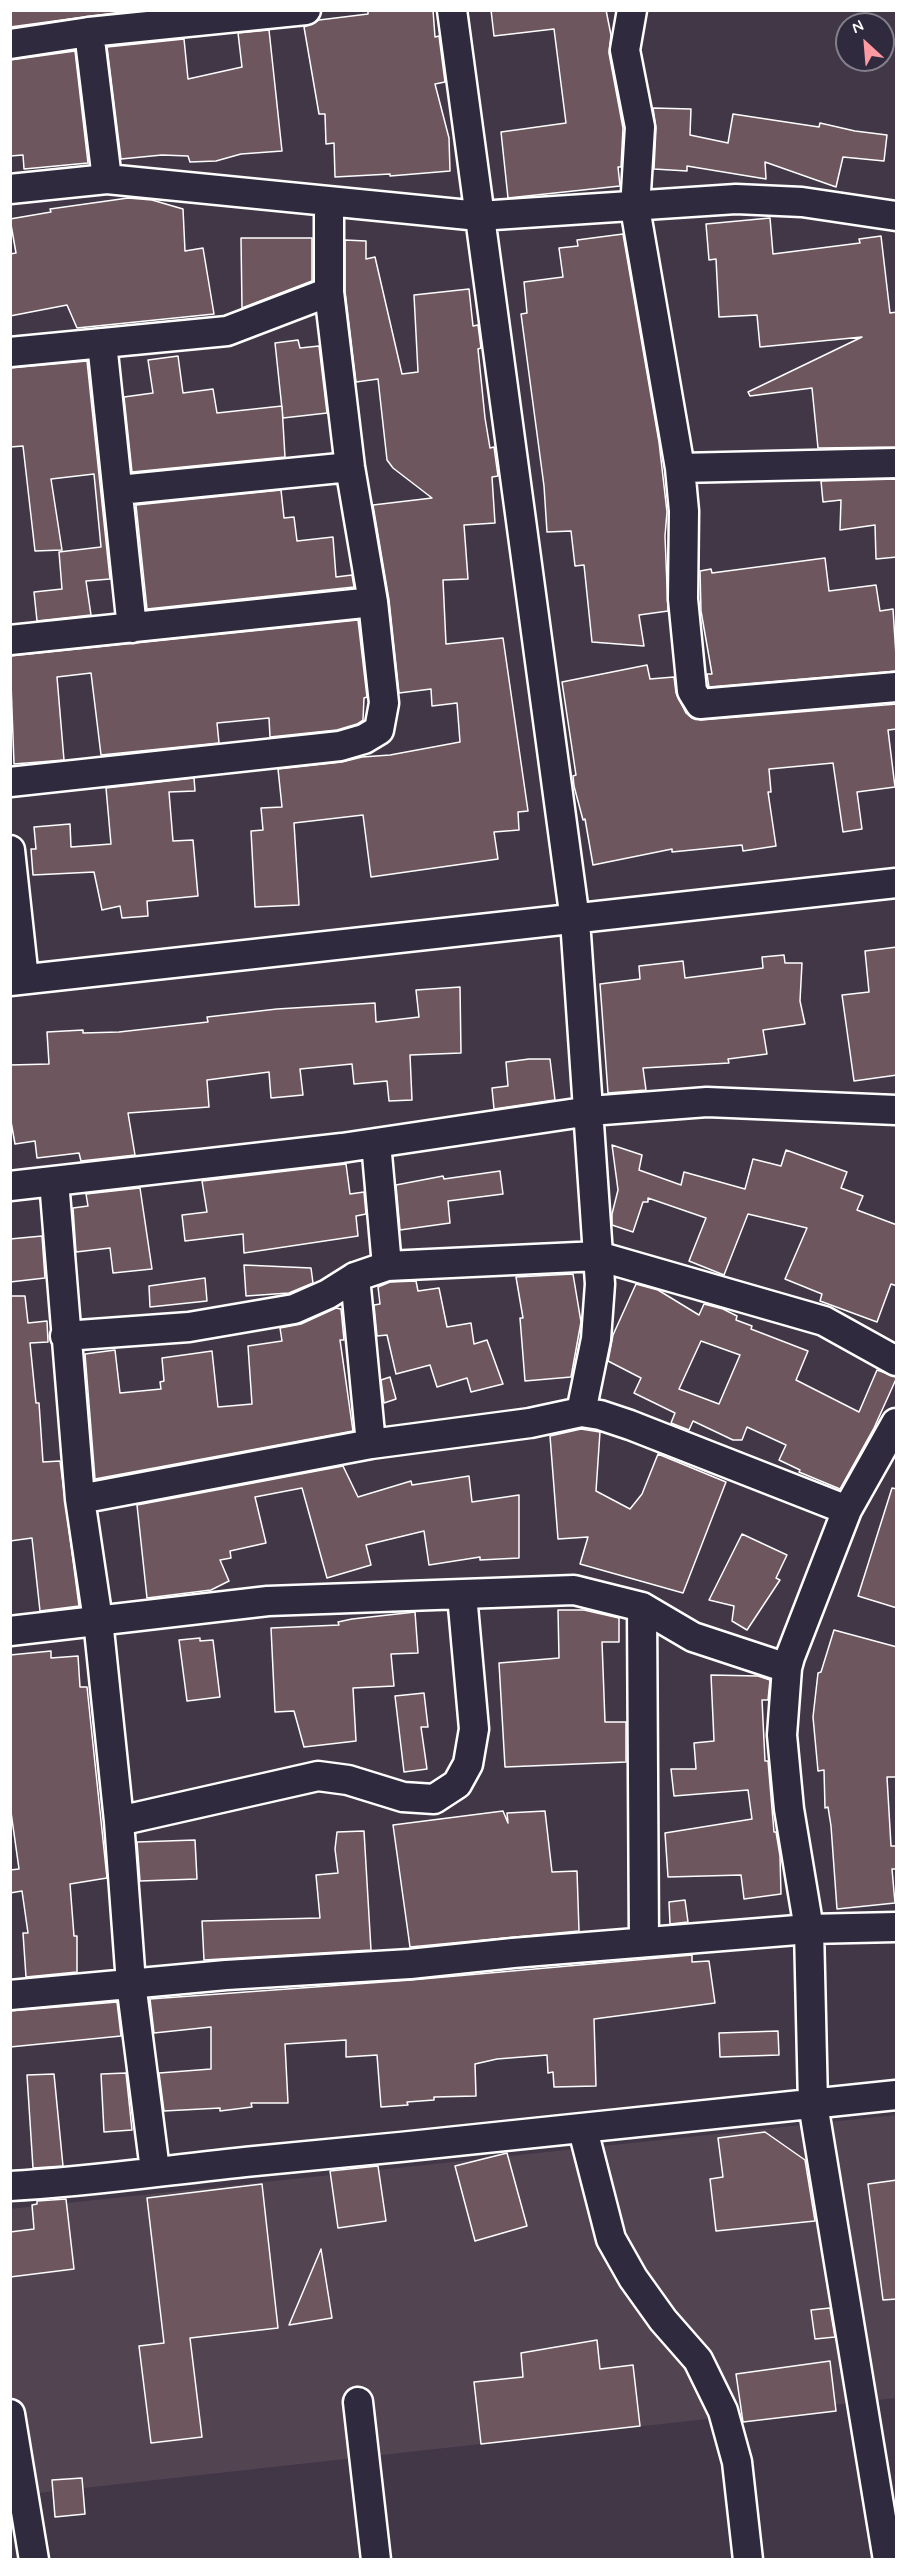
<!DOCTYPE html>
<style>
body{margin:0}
#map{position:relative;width:907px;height:2570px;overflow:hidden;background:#423747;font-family:Mynerve,sans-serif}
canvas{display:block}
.frame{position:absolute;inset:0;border:12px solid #fff;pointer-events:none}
.north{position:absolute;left:835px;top:12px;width:60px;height:60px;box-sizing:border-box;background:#2f2a3d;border:2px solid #827f8b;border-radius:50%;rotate:334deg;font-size:16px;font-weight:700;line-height:24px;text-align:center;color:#fff}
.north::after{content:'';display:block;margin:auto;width:21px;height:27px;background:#ff9aa2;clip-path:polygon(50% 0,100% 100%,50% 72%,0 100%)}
</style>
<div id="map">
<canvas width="907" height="2570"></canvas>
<div class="frame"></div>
<div class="north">N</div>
</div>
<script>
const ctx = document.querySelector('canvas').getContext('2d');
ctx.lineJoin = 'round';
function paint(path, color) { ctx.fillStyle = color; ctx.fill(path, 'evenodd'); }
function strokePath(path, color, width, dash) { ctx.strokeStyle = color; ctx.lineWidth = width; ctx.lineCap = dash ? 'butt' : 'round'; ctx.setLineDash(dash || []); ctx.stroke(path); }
paint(new Path2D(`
 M896,2115V2398L11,2496L10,2209Z`), '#534452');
const building = new Path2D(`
 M10,10H137L10,27Z
 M368,10H433L435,37L439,36L445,82L435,84L449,138L450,171L390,176V174L335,177L334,143L326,144L325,114H319L304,27L319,20L368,14Z
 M491,10H606L611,35L609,53L623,128L621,167H618L620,186L508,198L501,132L566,123L554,29L494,36Z
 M269,30L282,151L241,154L216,161L190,162L188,156L162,155L121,159L107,47L184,39L188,79L242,67L238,33Z
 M75,51L88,163L24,169L23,155L10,156V60Z
 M653,108L691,109L690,135L728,143L733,114L819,127L820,123L855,131L887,135L884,161L843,157L836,187L765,162L766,179L687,166V171L654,169L656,128Z
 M128,198L152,200L183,209L185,251L203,248L214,314L77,328L67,305L10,316V254L16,253L10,219L51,212L50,209Z
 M770,218L773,254L860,243L859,239L881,236L890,313L897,312V447L818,448L812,388L750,396L748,392L862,337L760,347L757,315L719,317L716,259L709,260L706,224Z
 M623,234L659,442L667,512L665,536L668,611L639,615L644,646L592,642L584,565L575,566L571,531L547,532L544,486L521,314L527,313L524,282L563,277L559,248L578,246L577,240Z
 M241,238H312V281L242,308Z
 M345,240L366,241V259L375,257L402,374L418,372L414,295L469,289L473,326L478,325L481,348L478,349L485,418L490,448L494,447L498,476L492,477L495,523L464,525L468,579L443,580L446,644L503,638L528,811L518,812L519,830L494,832L498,859L371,877L363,815L294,823L299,905L255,907L251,831L263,830L261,808L282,807L278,769L342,762L362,757L390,755L460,742L457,703L432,706L431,689L399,693L389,600L373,505L432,498L393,468L387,460L378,379L356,382L345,291Z
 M298,340L300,348L319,346L327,413L283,418L275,343Z
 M178,356L183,393L213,389L217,413L282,406L285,457L132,472L124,397L153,393L148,360Z
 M87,361L110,579L86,581L91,615L37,621L34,592L62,589L59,552L101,547L94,474L51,479L62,550L35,551L23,446L10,447V368Z
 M897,479V557L876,559L875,525L840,530L841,500L823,502L821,481Z
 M281,490L284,518L294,517L297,541L333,537L336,577L352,575L354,587L147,609L136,505Z
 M825,558L829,591L876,585L880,611L893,609L897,671L709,687L707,674H712L701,611L700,571L711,569L712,573Z
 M358,620L367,697L364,698L363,720L357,724L337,730L270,737L269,718L217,723L219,743L101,755L91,673L57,677L64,760L14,764L10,656Z
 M647,665L650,679L674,677L676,693L686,713L692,718L701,720L897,704V729L888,730L895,787L857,792L862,829L843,832L833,763L769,769L771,792H768L776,846L743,851L742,845L672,852V849L593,865L585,819L583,820L574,786L573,776L576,775L562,682Z
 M194,778L195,791L169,792L173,841L193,840L198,896L147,901L148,916L122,918L120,906L102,910L94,872L33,875L31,849H36L34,827L70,824L71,847L111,844L106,788Z
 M897,947V1075L854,1081L842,995L869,992L865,951Z
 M784,955L785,963H802L800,1001L805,1024L763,1030L767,1054L728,1059L729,1063L643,1068L646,1090L608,1093L600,984L640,979L639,966L683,961L685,978L763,968L762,957Z
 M460,987L461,1053L410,1055L412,1100L389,1101L387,1081L354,1084L352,1064L300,1069L303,1095L271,1098L269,1072L207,1080L209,1107L128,1113L135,1155L81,1161L79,1153L37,1158L35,1141L15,1144L10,1116V1065L49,1064L47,1032L83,1030V1033L119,1032L208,1022L207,1017L277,1009L375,1003L376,1022L419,1017L416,990Z
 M529,1059H550L555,1100L494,1109L492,1088L508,1086L506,1062Z
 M612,1145L642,1155L639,1170L681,1185L684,1172L745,1189L753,1159L781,1166L786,1150L847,1172L841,1188L863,1196L857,1210L897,1225V1286L891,1284L877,1322L820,1301L822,1294L785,1279L807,1228L748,1214L724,1275L689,1261L706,1218L648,1198V1202H643L633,1232L612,1225V1214L618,1190Z
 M346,1164L350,1194L364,1192L366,1214L356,1216L358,1236L244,1253L243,1234L185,1241L182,1215L207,1212L202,1181Z
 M500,1171L503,1194L448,1201L450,1223L400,1230L396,1185L443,1176L444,1179Z
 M140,1188L152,1269L113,1273L110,1248L76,1252L73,1208L88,1206L86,1194Z
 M42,1236L45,1278L10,1282V1239Z
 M244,1265L311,1268L313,1283L289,1293L246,1296Z
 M573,1274L581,1322L571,1377L525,1381L520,1318H523L516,1277Z
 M205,1278L207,1301L150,1307L149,1286Z
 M416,1281L418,1291L439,1288L447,1327L471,1323L474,1344L487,1340L503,1384L471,1392L467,1378L437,1387L430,1365L396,1374L387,1335L377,1336L374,1305L380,1304L378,1287L390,1282Z
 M636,1284L658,1290L699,1315L704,1304L723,1309L737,1316L736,1320L752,1326L751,1329L808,1351L796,1380L859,1412L877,1370L897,1377L874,1428L840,1489L799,1472L800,1470L779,1460L786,1445L747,1427L742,1440H733L693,1421L689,1430L671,1423L675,1413L634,1393L641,1378L608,1361L613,1335ZM701,1341L740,1355L719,1404L679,1389Z
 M10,1296H25L28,1323L47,1321L48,1342L30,1343L36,1403H39L43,1462L60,1461L79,1606L40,1611L32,1538L10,1541Z
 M336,1308L341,1309L344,1340H340L353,1431L95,1479L85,1354L115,1350L120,1393L161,1389L160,1382L164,1381L162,1358L212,1351L218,1407L252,1404L248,1346L282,1341L280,1328L301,1324Z
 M390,1377L396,1399L384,1403L381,1380Z
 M581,1429L600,1432L596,1491L630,1509L642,1494L658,1454L726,1482L683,1593L580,1564L588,1537L558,1539L550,1436Z
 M343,1466L358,1497L411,1481L412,1485L469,1476L472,1502L519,1495V1558L480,1560V1557L429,1565L424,1531L366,1545L371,1565L327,1578L302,1488L255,1497L266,1543L230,1551L231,1558L220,1560L229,1581L211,1590L147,1598L137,1505Z
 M892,1488L897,1489V1608L858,1596Z
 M742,1534L787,1555L776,1578L780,1580L747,1630L732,1621L734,1606L709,1600Z
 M558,1610H584L619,1618V1642H602L605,1722H626V1762L505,1767L499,1663L559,1658Z
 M415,1612L418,1653L391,1654L394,1686L353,1688L356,1741L304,1747L294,1711L275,1712L271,1628L339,1625L338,1622L352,1619Z
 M834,1630L897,1647V1777H887L891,1846H897V1869H892L895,1903L837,1909L831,1826L828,1807L825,1808L824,1770L818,1771L813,1717L818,1673L821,1672Z
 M200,1638V1641L213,1640L220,1697L187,1701L179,1640Z
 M51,1651V1658L78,1656L80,1687H87L107,1878L70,1884L74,1936H77V1972L26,1977L23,1933H28L22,1891L10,1893V1870L19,1869L10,1805V1655Z
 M711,1675L758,1676L770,1680L768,1700H762L765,1761H768L774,1832H776L780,1856L781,1894L744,1899L741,1875L668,1877L665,1833L752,1819L748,1790L674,1796L671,1769H696L694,1743L714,1741Z
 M424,1693L428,1727H421L427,1769L404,1772L395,1696Z
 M503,1811L508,1823L507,1813L545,1811L552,1872L577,1871L579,1931L410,1947L393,1825Z
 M364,1831L371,1950L204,1960L202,1921L320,1918L316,1875L338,1873L335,1849L337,1832Z
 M195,1840L197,1879L140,1881L137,1842Z
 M685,1900L688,1922L670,1924L669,1902Z
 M692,1955V1962L709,1961L715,2003L594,2019L596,2086L554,2087L553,2072L548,2073L547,2055L497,2059L475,2064L476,2096L434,2097V2100L407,2102L408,2105L381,2107L377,2055L346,2057V2040L285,2044L288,2103H251L252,2107L220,2111V2108L164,2111L159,2073L211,2069V2027L154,2033L150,1999L411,1980Z
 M117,2002L121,2036L10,2047V2011Z
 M778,2031L779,2055L720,2057L719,2033Z
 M126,2073L132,2130L104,2132L101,2074Z
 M54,2074L63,2166L33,2168L27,2075Z
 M765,2132L805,2160L815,2221L716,2231L710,2179L723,2177L718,2138Z
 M507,2153L527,2226L475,2241L455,2166Z
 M378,2166L386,2221L338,2228L330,2171Z
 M897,2180V2299L883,2300L868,2184Z
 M262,2184L278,2328L190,2338L202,2437L151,2443L139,2346L164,2343L147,2198Z
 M66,2199L74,2269L10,2277V2232L34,2229L32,2205L37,2204V2201Z
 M321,2249L332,2318L289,2325Z
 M830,2308L835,2337L815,2339L811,2310Z
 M597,2340L600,2369L633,2365L640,2426L481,2444L474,2382L523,2377L521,2353Z
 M830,2361L836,2411L743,2422L736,2374Z
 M82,2478L85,2514L55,2517L52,2480Z`);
paint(building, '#6d565e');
strokePath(building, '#fff', 1.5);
const minor = new Path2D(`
 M452,10L575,920L600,1284L596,1339L581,1412
 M632,10L625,50L640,127L635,208L680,468L684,511L683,599L692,691L700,704L896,687
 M89,32L107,179
 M10,44L89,32L306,10
 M10,189L107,179L479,216L736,199L802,202L896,216
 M102,343L132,628
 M10,352L227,331L329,292
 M680,468L896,463
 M119,490L350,467
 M10,640L373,602
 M10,782L340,746L364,739L379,730L384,703L373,602L350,467L329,292V202
 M10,850L24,979
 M10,981L896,883
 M376,1143L387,1266
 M54,1181L80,1499L98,1620L119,1821L131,1983L155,2170
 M10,1186L342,1148L590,1111L707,1102L896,1110
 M355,1277L371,1444
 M65,1336L189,1327L294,1309L328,1294L355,1277L387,1266L598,1256L824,1321L896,1361
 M80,1499L371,1444L530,1423L581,1412L600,1415L630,1425L847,1510
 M642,1607L644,1942
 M10,1631L268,1601L574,1590L642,1607L693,1637L787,1668
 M119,1821L318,1776L348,1780L403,1797L434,1799L457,1784L468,1764L474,1729L462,1595
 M10,1995L226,1975L410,1964L513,1953L809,1929L896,1927
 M583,2130L611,2239L633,2278L663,2320L698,2360L723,2411L737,2462L748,2560
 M10,2186C92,2182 173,2169 255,2161C469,2141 683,2118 896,2095
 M358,2402L376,2560
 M10,2414L34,2560
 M888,2560L813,2104L809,1929L789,1809L782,1735L787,1668L790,1657L847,1510L896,1423`);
strokePath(minor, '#fff', 33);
strokePath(minor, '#2f2a3d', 28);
</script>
